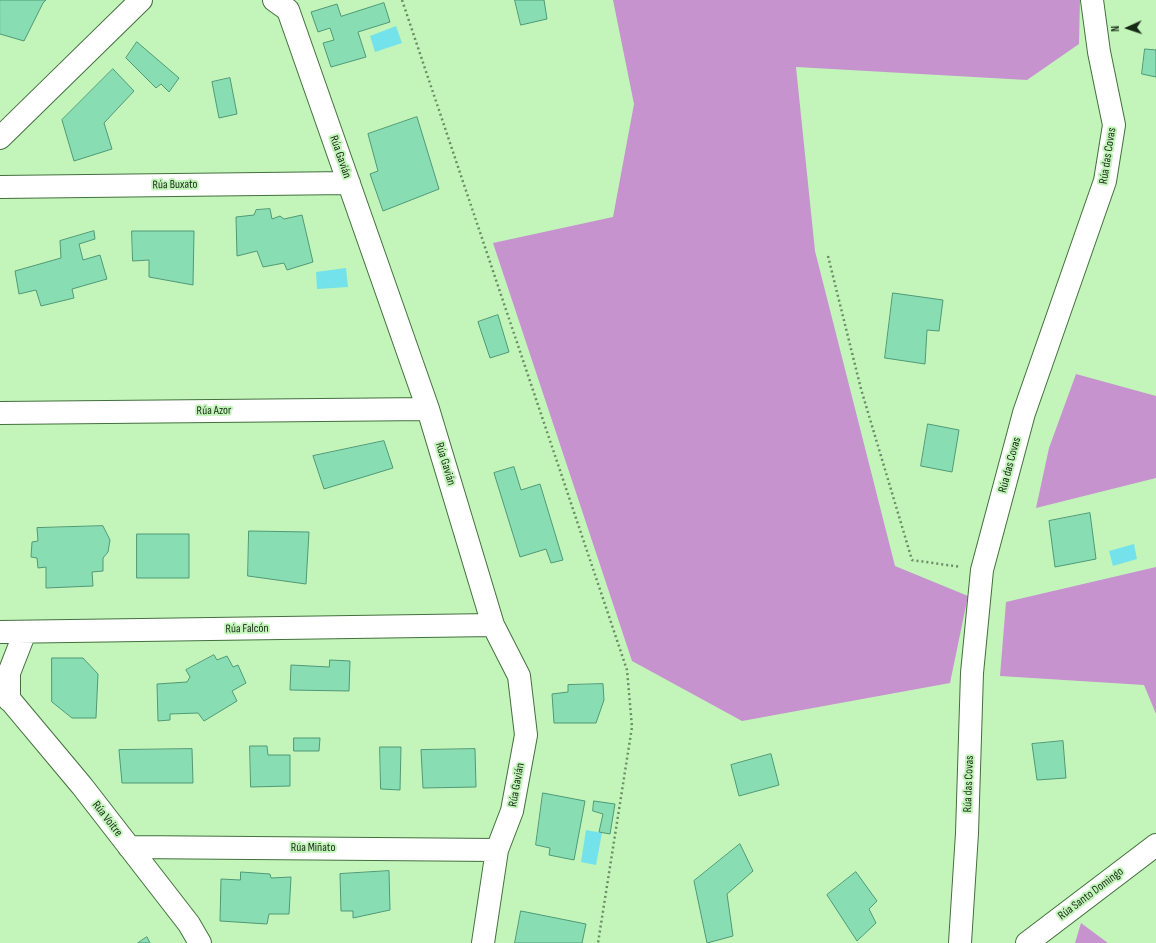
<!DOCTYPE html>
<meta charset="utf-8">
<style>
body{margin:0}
#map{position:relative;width:1156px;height:943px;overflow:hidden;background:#c3f5bb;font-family:"Sofia Sans Condensed",sans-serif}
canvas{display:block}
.north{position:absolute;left:1108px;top:8px;width:40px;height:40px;-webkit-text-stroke:3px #c3f5bb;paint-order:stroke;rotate:267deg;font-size:11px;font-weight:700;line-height:16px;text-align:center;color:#172a14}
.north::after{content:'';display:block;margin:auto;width:14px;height:18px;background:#172a14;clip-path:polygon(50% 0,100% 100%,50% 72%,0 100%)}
</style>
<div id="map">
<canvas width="1156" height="943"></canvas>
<div class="north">N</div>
</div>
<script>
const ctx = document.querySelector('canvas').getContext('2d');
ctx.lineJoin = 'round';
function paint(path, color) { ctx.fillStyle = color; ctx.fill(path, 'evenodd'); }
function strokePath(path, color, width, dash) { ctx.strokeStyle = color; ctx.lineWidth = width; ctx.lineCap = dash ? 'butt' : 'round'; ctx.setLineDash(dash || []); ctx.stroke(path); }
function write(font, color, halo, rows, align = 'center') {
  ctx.font = font + ' "Sofia Sans Condensed",sans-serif'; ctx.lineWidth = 4; ctx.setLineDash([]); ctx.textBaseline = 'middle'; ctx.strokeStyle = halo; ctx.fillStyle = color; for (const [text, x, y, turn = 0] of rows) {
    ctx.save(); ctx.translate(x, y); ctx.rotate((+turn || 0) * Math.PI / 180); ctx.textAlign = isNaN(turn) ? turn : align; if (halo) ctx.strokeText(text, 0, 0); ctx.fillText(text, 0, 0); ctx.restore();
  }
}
paint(new Path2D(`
 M613,0H1080L1079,44L1027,80L796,67L815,251L895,566L968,596L950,683L742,721L632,661L493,243L613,217L634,104Z
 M1076,374L1156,396V478L1036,508L1049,448Z
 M1156,567V714L1144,685L1000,676L1006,602Z
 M1081,923L1108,943H1075Z`), '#c693cf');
paint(new Path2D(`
 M396,26L402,43L375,52L370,36Z
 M346,268L348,287L317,289L316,272Z
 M1134,544L1137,559L1113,566L1109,551Z
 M586,830L602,833L596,865L581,862Z`), '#74e2ea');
const building = new Path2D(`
 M0,0H46L43,3L24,41L0,34Z
 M515,0H544L547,19L521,25Z
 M384,3L390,22L358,32L366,57L331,67L323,43L334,40L330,28L318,32L311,12L337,4L341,16Z
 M137,42L179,78L169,92L161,84L156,88L126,58Z
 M1145,49L1156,50V77L1142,74Z
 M113,69L134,91L104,123L112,149L74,161L62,120Z
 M230,78L237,114L219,118L212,82Z
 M417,117L439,189L383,211L370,174L378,171L368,134Z
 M270,209L272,219L280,216L284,219L302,215L313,262L287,270L284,263L263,267L257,251L237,256L236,217L254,215L256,210Z
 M94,231L95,239L79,244L83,260L100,255L107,279L72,289L74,298L41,306L36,290L19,294L15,271L61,258L60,241Z
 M132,231H194L193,285L149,277V260L133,261Z
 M893,293L943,300L939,331L927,330L925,364L885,358Z
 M498,315L509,352L490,358L478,322Z
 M928,424L959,430L952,472L921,466Z
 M384,441L393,468L324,489L313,456Z
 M514,467L521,490L540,484L563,560L551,563L546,549L520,557L494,473Z
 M1090,513L1096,559L1055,567L1049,521Z
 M103,526L110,540L108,552L103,558V571L92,572L93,586L46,588V567L38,568L37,558L31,557L32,542L38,541L37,528Z
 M249,531L309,532L306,584L248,576Z
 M137,534H189V578H137Z
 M214,655L217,660L227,656L233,667L238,665L246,683L232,691L237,701L204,721L198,713L170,714V720L158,721L157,684L187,682L190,677L186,670Z
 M52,658H83L98,674L96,718H72L52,702Z
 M330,660L350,661L349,691L290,690L291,665L329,667Z
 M603,684L604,700L596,723H554L552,694L568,692V685Z
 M294,738H320L319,751H294Z
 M1063,741L1066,778L1037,780L1032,744Z
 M250,746H267L268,755H290V786L251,787Z
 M380,747H401L400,790L381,789Z
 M192,749L193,783H122L119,750Z
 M475,749L476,787L423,788L421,750Z
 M771,754L779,785L739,796L731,765Z
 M543,793L585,801L574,860L549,855L550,848L536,845Z
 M594,801L615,804L610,834L599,832L603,814L593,811Z
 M740,844L753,871L727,894L733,936L707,943L694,881Z
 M389,871L390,910L353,918V911H341L340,874Z
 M241,872L270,874L271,878L291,877L289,914H269L267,924L220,921L221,879L240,880Z
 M856,872L877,901L869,909L876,923L857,941L827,895Z
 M521,911L586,924L582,943H515Z
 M147,937L150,943H138Z`);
paint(building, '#89ddb3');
strokePath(building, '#4e9976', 1);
const minor = new Path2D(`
 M274,0L288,10L428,409L493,625L519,676L526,735L512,811L497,850L483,943
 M0,138L141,0
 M0,187L349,183
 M0,413L428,409
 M0,632L493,625
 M0,688L82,786L189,924L200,943
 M9,700V673L25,632
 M129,847L497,850
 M960,943L967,833L972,673L982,570L1024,413L1105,181L1114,125L1099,52L1092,0
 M1027,943L1156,845`);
strokePath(minor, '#43703d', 24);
strokePath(new Path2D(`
 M402,0L627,670L632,727L598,943
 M828,256L861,389L912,560L961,567`), '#6b8d65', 2.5, [2, 3]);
strokePath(minor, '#fff', 22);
write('12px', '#172a14', '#c3f5bb', [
 ["Rúa das Covas",1108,156,-81],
 ["Rúa Gavián",340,157,71],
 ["Rúa Buxato",175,185,-1],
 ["Rúa Azor",214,411,-1],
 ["Rúa Gavián",445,464,73],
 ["Rúa das Covas",1010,465,-75],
 ["Rúa Falcón",247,629,-1],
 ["Rúa das Covas",969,784,-88],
 ["Rúa Gavián",517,785,-80],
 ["Rúa Voitre",107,819,52],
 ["Rúa Miñato",313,848],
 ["Rúa Santo Domingo",1091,894,-37]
]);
</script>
